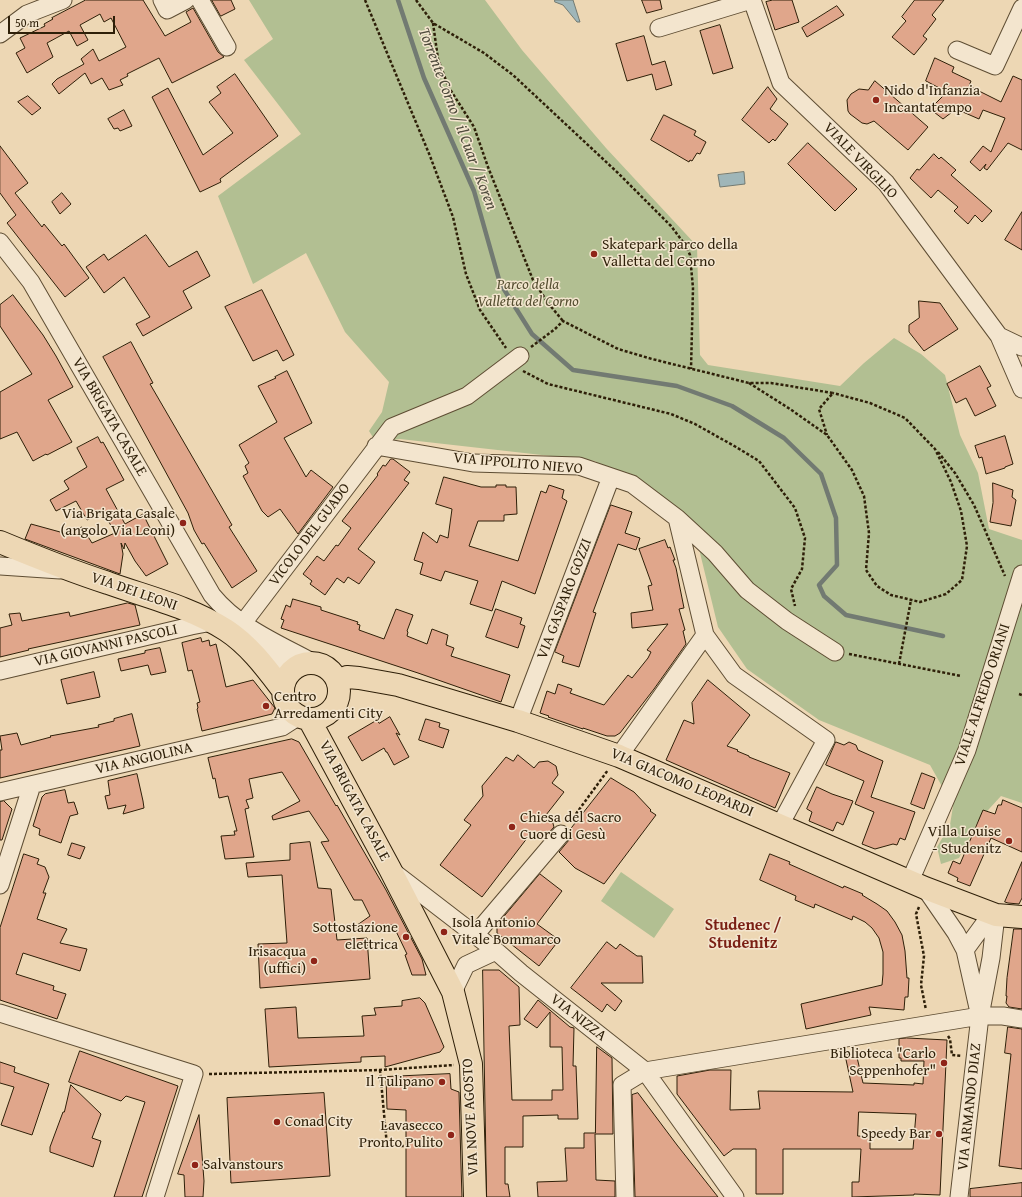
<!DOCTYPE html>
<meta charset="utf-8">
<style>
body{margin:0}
#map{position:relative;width:1022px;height:1197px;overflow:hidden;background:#edd7b4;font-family:"Gentium Book Plus",serif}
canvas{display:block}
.scale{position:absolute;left:8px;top:16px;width:107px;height:18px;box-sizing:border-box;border:2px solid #2e1f08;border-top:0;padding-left:5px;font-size:12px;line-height:14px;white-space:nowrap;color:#2e1f08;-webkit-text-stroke:3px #f3e5ce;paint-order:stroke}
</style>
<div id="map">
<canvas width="1022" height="1197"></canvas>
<div class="scale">50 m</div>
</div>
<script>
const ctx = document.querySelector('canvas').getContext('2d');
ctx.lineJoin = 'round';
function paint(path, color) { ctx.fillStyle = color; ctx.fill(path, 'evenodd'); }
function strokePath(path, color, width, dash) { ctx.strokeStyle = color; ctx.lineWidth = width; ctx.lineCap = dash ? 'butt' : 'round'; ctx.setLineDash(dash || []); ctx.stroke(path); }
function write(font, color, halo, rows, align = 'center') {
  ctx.font = font + ' "Gentium Book Plus",serif'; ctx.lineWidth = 3; ctx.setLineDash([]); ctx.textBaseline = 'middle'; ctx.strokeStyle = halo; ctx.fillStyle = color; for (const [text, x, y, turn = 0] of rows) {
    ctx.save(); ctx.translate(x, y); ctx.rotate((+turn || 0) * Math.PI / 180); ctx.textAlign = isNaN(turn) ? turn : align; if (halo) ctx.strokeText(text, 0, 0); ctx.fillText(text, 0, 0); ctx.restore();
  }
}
paint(new Path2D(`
 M249,0H485L522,50L606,148L697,246L700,355L708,365L840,386L864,363L894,338L921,354L945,375L960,435L978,473L989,529L1022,540V803L1001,796L978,821L959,858L941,864L937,847L950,825L953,806L930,765L819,720L747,669L718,627L692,520L595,461L400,439L376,442L369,431L382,412L389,382L345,332L306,253L253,284L218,196L301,134L244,60L273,39Z
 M621,872L674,909L654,938L601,901Z`), '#b2bf92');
const water = new Path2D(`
 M555,0H573L580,22H577L563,5L555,2Z
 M744,172L745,184L720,187L718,175Z`);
paint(water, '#9fb6b9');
strokePath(water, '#727a72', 1);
strokePath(new Path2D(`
 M398,0L424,78L474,191L500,283L532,334L573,370L677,386L732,406L784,438L821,474L836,518L837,565L819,585L824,596L846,615L943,636`), '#727a72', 4.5);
const building = new Path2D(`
 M86,0H143L165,36L191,22L186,12L193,8L218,52L224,57L172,83L159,58L127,74L128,76L120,80L123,85L109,90L102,78L91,84L85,73L59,94L52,84L57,79L84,64L81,59L93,49L99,61L126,47L111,18L104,22L100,14L80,25L88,40L77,46L69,31L47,43L53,57L27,73L16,53L25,48L20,38L45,26L44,24L53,19L52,18Z
 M212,0H231L235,9L221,16Z
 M642,0H660L662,9L647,13Z
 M773,0H792L799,22L775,30L766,2Z
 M915,0H944L932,15L936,19L923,36L927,39L914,55L892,37L906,21L902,17Z
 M837,6L844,15L807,37L802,28Z
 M720,25L733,68L713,74L700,31Z
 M644,36L652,65L665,61L672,85L656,90L652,74L627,81L616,44Z
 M935,58L954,67L952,72L971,81L969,86L1001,102L1013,76L1022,80V150L1008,143L987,170L984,168L986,164L980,171L970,162L983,146L991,152L1005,118L983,110L979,119L956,109L943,119L930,109L947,92L926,81Z
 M235,74L278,136L220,179L221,182L200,192L152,97L168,88L203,155L233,133L209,102L221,93L217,87Z
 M875,81L928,127L908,150L874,121L867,124L862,123L850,114L848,111L847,100L851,94L859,89L868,90Z
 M768,87L777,99L770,109L788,124L775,141L773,139L769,143L742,120Z
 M28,96L41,108L32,115L18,102Z
 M124,110L132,126L120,131L118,128L114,129L108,119Z
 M664,115L696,131L694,135L706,142L700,154L697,153L692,161L690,160L689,162L651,140Z
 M808,143L857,189L835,211L788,164Z
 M0,146L28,183L15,193L42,227L44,224L62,246L64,244L89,278L65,297L7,223L16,215L0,193Z
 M934,154L939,159L941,157L956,170L951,175L992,211L982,222L975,215L968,224L954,211L958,207L938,190L931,198L910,178L917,169L919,170Z
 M62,193L71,204L60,214L52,202Z
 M1022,212V250L1005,240Z
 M146,235L169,267L197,251L210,276L183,291L192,308L143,336L136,324L150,317L124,277L104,293L86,267L104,254L108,260Z
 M262,290L294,355L283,361L277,350L253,361L225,307Z
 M13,295L43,335L56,356L73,387L48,400L72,442L47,455L46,454L33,461L17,432L0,439V392L32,374L0,326V305Z
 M919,301L940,303L958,329L924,351L909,332V325L919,318Z
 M131,342L153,383L150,384L232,525L229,527L257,571L232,588L204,543L202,544L194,530L188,513L103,357Z
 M980,366L991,386L987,388L996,406L975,416L966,398L956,403L947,384Z
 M287,371L312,423L284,438L306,477L311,470L333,487L298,534L280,509L268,517L262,511L243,476L248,473L245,466L249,463L239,445L277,422L258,386L276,378L275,377Z
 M1005,436L1013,464L1005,467V468L986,474L982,457L979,458L975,446Z
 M98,437L101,443L103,442L124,480L106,489L125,524L143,514L168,564L146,576L135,561L125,543L124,549L121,543L123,554L120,574L25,539L31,524L71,535L69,532L82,527L92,543L115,533L103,511L87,520L76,501L56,511L50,500L69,489L64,481L87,467L77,448Z
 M391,459H393L410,472L404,480L409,483L358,549L375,562L359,584L348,577L344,583L337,578L325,595L310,584L312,581L303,574L317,556L324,561L336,545L338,546L351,528L342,521L378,475L377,474L383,465L385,466Z
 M444,477L481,487H496V485H506V487H516L517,514L504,515V521H478L469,546L518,561L541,491L546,493L549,485L564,490L562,498L567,501L535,594L502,581L492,611L470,604L478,581L445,571L441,581L420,574L423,563L414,560L423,532L437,543L440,535L448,538L452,509L436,504Z
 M993,483L1013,490L1012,497L1016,500L1011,526L990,522L993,503Z
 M611,505L632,512L625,533L640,538L636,550L618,544L593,612L596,613L579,667L562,662L564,656L555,652Z
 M665,540L668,548L670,547L675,560H673L676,568L684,608L679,609L685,630L683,631L686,644L654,689L620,733L615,736H607L583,728V729L548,717L549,716L540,713L547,691L555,694L558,684L572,689L570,693L604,705L628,675L632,678L648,658L651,652L647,650L668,624L632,628L631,613L653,610L648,586L652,585L639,549Z
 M293,599L321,607V610L358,622L357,624L360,625L359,630L384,639L396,609L413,615L407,631L408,632L407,636L427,644L432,629L448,635L446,645L454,648L451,656L510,675L501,702L418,673L281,628L284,620L281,619L286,605L290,607Z
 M128,603L135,605L140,625L28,649L29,650L0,657V628L12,625L9,614L20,613L22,621L69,612L70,616Z
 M496,609L522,618L520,624L525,626L518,648L486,637Z
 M201,638L202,642L209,640L210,646L216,644L226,687L253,680L275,708L272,714L202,731L197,709L198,708L197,703L200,702L192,670L188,671L182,643Z
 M160,648L166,672L151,675L148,665L121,671L118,659L145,653V651Z
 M94,672L100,697L67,704L61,680Z
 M708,680L750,715L727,746L738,750L737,751L749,756V757L790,773L775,808L666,760L684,720L694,724L692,703Z
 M132,714L140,746L0,778V750H2L0,736L17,733L21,745L51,737L50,736L99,727L98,725L114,721V719Z
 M390,717L400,735L396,733L409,757L394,765L387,752H386L384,748L362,761L348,737L377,720L379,723Z
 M426,719L440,723L439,727L449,730L443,748L419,740Z
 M292,739L299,742L336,806L337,805L386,890L422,959L426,975H412L405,955L407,954L393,925L353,928L370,916L362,900H354L321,842L329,841L309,811L273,820L272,816L300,801L282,772L249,779L253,798L246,800L249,808L245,809L254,857L225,859L221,836L235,835L234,831H237L228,796L219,798L215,778L213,779L208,758Z
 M836,742L844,745L849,742L856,745L858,750L883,761L871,797L915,812L905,840L900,838L897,845L893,844L875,849L862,844L874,812L855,804L864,781L826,765Z
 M518,755L534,768L539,762L548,761L556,766L558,775L552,783L564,792L546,815L552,820L554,827L545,837L538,838L531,833L482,897L440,865L471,825L464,820L483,796L482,786L506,757L513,761Z
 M922,773L935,778L924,809L911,804Z
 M137,774L143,801L144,808L123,814L126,805L108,809L105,796L110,795L108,781Z
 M611,778L634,792L651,810L650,811L656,815L604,884L575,868L559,852L569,840L571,835L570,830Z
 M817,787L832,794L853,801L843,825L837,822L833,831L809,821L812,812L807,809Z
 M65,790L68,803L74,802L78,814L70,816L61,843L39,835L40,829L33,826L42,797L45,794Z
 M1003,800L1022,808V852L991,838L970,886L957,881L958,878L948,873L953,861L960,864L983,810L995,814L998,805H1001Z
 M4,801L12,809L2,840H0V802Z
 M310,842L318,888L331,889L337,940L367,938L370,979L260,988L258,944L287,943L282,875L248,877L246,863L290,860V844Z
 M72,843L85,847L80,859L68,855Z
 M24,854L39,859L37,864L45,867L49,877L43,893H46L37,919L67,929L60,943L87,949L80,971L23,953L16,974L54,986L53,990L66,994L57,1019L0,1000V928Z
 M770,854L790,862L789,864L843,888L844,886L863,894L862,895L877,904L887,911L895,922L902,935L905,951L907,978H909L908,997H905L904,1010L869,1007L871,1015L806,1029L801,1004L882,985L883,974V952L879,938L872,928L865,922L853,916L852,920L815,904L814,908L795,900L796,896L760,880Z
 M1022,862V898L1019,904L1008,903L1005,902Z
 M540,874L562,891L537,924L559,940L539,966L497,933V925Z
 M1014,929H1022V1009L1009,1007L1006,1003L1007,996H1006L1007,978Z
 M607,942L616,949L620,944L637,956H642L643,983H601L622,1001L615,1011L607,1004L602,1012L571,988Z
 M483,970H499L519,987L520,1025L509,1026L512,1100H552V1090H563L562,1047H550V1012L537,1028L524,1019L538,1000L570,1027L574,1028L573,1066H576L578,1119H558V1115L523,1116V1147H505V1184H508L510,1197H487Z
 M420,998L425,1003L444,1047L440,1052L385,1067V1056L361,1057V1062L269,1067L265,1009L296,1007L298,1038L364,1036L362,1016L376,1015L374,1008L402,1006V1001Z
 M1008,1027L1022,1029V1169L999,1166L1011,1054L1005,1053Z
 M907,1038L947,1040L940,1195L914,1194V1195L852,1197V1182H859L861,1149H783V1194H756V1149H733L724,1156L677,1094V1076L710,1070H731L730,1110L760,1109L758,1091L853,1092L845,1055L856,1053L863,1083L914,1085V1083L923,1084L924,1061H901V1058H899V1039ZM859,1112L916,1114L913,1149H870V1137L858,1136Z
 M597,1047L612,1058L613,1134H595L596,1180L615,1181V1197H538L537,1182L567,1181L565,1148H584V1133H595Z
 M80,1051L178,1086L142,1197H114L145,1102L126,1096L121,1101L69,1082Z
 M0,1062L15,1067L14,1072L49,1084L32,1135L1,1125L14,1087L0,1083Z
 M450,1074L451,1089L459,1092L461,1166L462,1197H406V1110L387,1109L386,1077Z
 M71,1085L101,1114L92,1138L101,1141L93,1167L50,1152V1147L63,1112H64Z
 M324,1093L330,1176L231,1183L227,1098Z
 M638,1093L677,1145L718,1197H635L632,1095Z
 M199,1115L204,1181L203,1197H185L184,1175L178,1174Z
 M1022,1183V1197H970V1189Z`);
paint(building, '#e0a68b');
strokePath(building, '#2e1f08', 1);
const minor = new Path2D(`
 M162,0L167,10L186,0
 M200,0L227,47
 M752,0L781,83L886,183L999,336L1022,389
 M659,28L751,0
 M0,34L27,14L63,0
 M957,50L995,66L1022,8
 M0,242L31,282L212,595C238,627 277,643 312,662
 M999,336L1022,347
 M376,446L473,463L579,466L632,484L677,518L705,635L734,675L826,740L780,825
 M677,518L715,553L747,590L787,621L835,652
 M0,566L60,570
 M243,623L392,427L467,396L520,356
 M262,640L284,664L288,673
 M0,671L191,626L212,622
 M518,721L611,477
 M619,756L705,635
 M0,792L282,727L299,716
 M392,871L496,951L521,973L645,1071L735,1197
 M910,881L967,750L1022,574
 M0,885L32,785
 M925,888L956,933L965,950L978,1008
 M475,935L561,834
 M965,950L984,924L996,915
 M453,992L466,965L496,951
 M0,1013L194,1074L155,1197
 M625,1197L622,1085L645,1071L980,1016H1003L1022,1019
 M959,1197L980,1016L991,958L996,915`);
const major = new Path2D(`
 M0,542C36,557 71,571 108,583C147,597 190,607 226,630C249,645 266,668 282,689
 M283 691a28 28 0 1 1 56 0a28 28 0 1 1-56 0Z
 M338,681L347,677L359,678L398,685L518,721L619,756L925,888L996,915L1022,917
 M309,719L390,869L453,992L471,1064L475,1197`);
strokePath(minor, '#5e4d33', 19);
strokePath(major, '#2e1f08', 24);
strokePath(new Path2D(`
 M365,0L430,156L453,217L466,274L480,310L506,348
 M416,0L433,23L484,53L513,75L618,173L671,226L686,246L690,255L693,288L691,369
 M433,23L438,59L448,86L474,127L488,167L533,280L548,303L563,321
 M531,347L555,329L563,321L618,349L652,359L749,383H771L833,393L819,409L827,435
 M523,371L548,384L671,414L695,424L736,447L759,461L795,508L805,538L802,569L791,589L795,606
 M749,383L790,409L827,435L852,470L864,496L869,533L866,570L877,586L891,595L920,602L946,594L962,580L967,546L961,511L951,482L935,449L905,418L870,403L833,393
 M938,452L955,473L974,505L1005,576
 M849,654L961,676
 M899,664L911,600
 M1019,694L1022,695
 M570,822L608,770
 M919,907L916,914L924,956L921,985L926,1010
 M948,1036L950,1039L952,1055L962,1056
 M380,1070L387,1146H405
 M209,1074L380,1070L454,1065`), '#2e1f08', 2.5, [3, 2]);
strokePath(minor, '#f3e5ce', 17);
strokePath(major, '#edd7b4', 22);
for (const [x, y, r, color] of [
 [876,100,4,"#8f2418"],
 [594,254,4,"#8f2418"],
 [183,523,4,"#8f2418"],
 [266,706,4,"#8f2418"],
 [512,827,4,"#8f2418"],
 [1009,841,4,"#8f2418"],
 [444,932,4,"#8f2418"],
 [406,937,4,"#8f2418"],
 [314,961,4,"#8f2418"],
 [944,1063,4,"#8f2418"],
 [442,1082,4,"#8f2418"],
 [277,1122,4,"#8f2418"],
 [939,1134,4,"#8f2418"],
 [451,1135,4,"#8f2418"],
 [195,1165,4,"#8f2418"]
]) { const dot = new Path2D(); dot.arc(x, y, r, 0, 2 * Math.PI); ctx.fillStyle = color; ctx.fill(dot); strokePath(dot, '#f3e5ce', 1.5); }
write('15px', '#2e1f08', '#f3e5ce', [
 ["Nido d'Infanzia",884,91,"left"],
 ["Incantatempo",884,108,"left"],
 ["Skatepark parco della",602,245,"left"],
 ["Valletta del Corno",602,262,"left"],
 ["Via Brigata Casale",175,514],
 ["(angolo Via Leoni)",175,531],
 ["Centro",274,697,"left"],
 ["Arredamenti City",274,714,"left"],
 ["Chiesa del Sacro",520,818,"left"],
 ["Cuore di Gesù",520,835,"left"],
 ["Villa Louise",1001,832],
 ["- Studenitz",1001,849],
 ["Isola Antonio",452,923,"left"],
 ["Vitale Bommarco",452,940,"left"],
 ["Sottostazione",398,928],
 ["elettrica",398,945],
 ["Irisacqua",306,952],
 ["(uffici)",306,969],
 ["Biblioteca \"Carlo",936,1054],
 ["Seppenhofer\"",936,1071],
 ["Il Tulipano",434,1082],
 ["Conad City",285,1122,"left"],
 ["Lavasecco",443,1126],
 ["Pronto Pulito",443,1143],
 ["Speedy Bar",931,1134],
 ["Salvanstours",203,1165,"left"]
], 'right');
write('15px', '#2e1f08', '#f3e5ce', [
 ["VIALE VIRGILIO",860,161,46],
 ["VIA BRIGATA CASALE",109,417,60],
 ["VIA IPPOLITO NIEVO",518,464,5],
 ["VICOLO DEL GUADO",310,535,-53],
 ["VIA DEI LEONI",134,592,19],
 ["VIA GASPARO GOZZI",565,599,-69],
 ["VIA GIOVANNI PASCOLI",106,646,-13],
 ["VIALE ALFREDO ORIANI",983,695,-72],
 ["VIA ANGIOLINA",144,759,-13],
 ["VIA GIACOMO LEOPARDI",682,783,23],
 ["VIA BRIGATA CASALE",354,801,62],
 ["VIA NIZZA",578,1018,38],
 ["VIA ARMANDO DIAZ",970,1107,-84],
 ["VIA NOVE AGOSTO",471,1117,-93]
]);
write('italic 15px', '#564f31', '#f3e5ce', [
 ["Parco della",528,285],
 ["Valletta del Corno",528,302]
]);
write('italic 16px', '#504c3d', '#f3e5ce', [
 ["Torrente Corno / il Cuar / Koren",457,119,69]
]);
write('bold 16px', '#7a1f14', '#f3e5ce', [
 ["Studenec /",743,926],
 ["Studenitz",743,944]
]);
</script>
